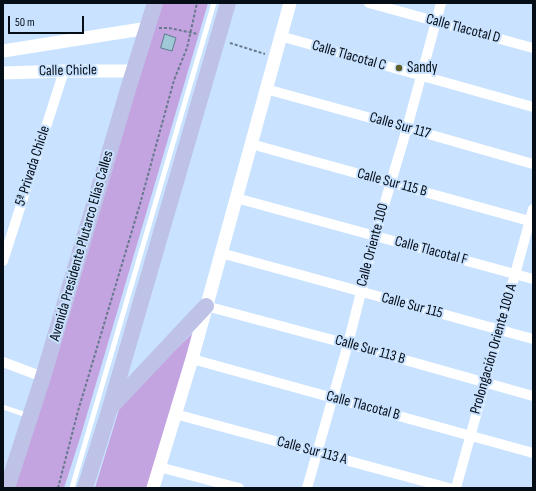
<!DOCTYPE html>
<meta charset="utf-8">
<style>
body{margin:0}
#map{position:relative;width:536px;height:491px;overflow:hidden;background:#c8e2ff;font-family:"Sofia Sans Condensed",sans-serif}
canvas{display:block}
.frame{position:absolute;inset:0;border:4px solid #050d16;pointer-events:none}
.scale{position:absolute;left:8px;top:16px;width:76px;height:18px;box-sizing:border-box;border:2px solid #050d16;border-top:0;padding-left:5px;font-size:12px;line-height:14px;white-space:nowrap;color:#050d16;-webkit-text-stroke:3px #c8e2ff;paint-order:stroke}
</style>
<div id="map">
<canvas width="536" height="491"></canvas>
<div class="frame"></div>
<div class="scale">50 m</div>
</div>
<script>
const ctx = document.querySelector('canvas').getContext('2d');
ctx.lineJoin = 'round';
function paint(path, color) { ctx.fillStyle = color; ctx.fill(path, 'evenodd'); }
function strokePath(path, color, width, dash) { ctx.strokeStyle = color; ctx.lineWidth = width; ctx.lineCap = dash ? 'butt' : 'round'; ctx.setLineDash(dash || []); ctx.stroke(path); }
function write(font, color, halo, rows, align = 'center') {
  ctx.font = font + ' "Sofia Sans Condensed",sans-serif'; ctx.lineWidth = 4; ctx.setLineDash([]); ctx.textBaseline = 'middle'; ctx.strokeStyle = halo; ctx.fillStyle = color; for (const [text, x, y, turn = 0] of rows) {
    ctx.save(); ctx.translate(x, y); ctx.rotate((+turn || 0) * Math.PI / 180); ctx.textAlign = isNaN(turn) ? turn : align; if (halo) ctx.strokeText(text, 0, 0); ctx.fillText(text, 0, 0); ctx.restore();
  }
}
paint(new Path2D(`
 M161,3H208L80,438L64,488H13Z
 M199,327L149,488H95L121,403Z`), '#c4a3e1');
const building = new Path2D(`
 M165,34L176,38L172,51L161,48Z`);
paint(building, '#a0c9d8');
strokePath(building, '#587e8c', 1);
strokePath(new Path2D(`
 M159,28H169L198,34
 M230,43L265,54
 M58,488L78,411L140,204L174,80L187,48L197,3`), '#68798c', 2, [3, 2]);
strokePath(new Path2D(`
 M3,407L29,416
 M72,488L214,3`), '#fff', 5);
strokePath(new Path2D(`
 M369,3L533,48
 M280,36L533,107
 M266,89L407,128L533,164
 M251,144L533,222
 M236,198L533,279
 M221,253L533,339
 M3,261L64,71
 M206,306L348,344L533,396
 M192,359L533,453
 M3,362L43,377
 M175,414L449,488
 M159,467L239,488
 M307,488L348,344L375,236L407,128L441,3
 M456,488L533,209`), '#fff', 10);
strokePath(new Path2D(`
 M3,51L148,28
 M3,73L64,71H134
 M153,488L192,359L290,3`), '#fff', 13);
strokePath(new Path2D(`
 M113,405L206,306
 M7,488L43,377L129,86L155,3
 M85,488L110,408L228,3`), '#bec2e6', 16);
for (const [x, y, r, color] of [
 [399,68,4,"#605f2b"]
]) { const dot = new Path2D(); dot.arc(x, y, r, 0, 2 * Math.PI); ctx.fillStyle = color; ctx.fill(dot); strokePath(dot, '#c8e2ff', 1.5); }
write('15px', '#050d16', '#c8e2ff', [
 ["Calle Tlacotal D",463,29,15],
 ["Calle Tlacotal C",349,56,16],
 ["Calle Chicle",68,71,-1],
 ["Calle Sur 117",400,126,16],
 ["5ª Privada Chicle",33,166,-72],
 ["Calle Sur 115 B",392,183,15],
 ["Calle Oriente 100",373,245,-75],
 ["Avenida Presidente Plutarco Elías Calles",82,246,-74],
 ["Calle Tlacotal F",431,251,15],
 ["Calle Sur 115",412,306,15],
 ["Prolongación Oriente 100 A",494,349,-74],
 ["Calle Sur 113 B",370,350,16],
 ["Calle Tlacotal B",363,406,15],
 ["Calle Sur 113 A",312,451,15]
]);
write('15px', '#050d16', '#c8e2ff', [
 ["Sandy",407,68]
], 'left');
</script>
